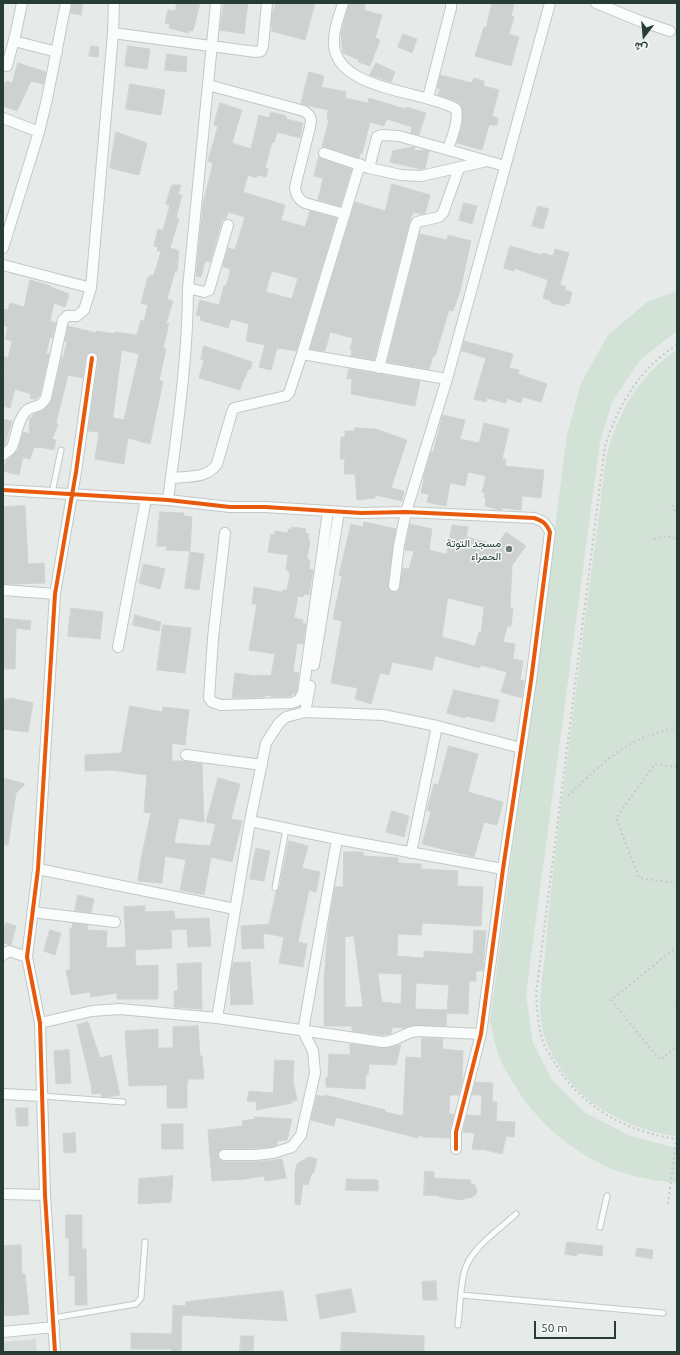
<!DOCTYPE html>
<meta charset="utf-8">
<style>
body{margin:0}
#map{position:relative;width:680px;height:1355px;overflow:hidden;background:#e6ebe9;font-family:Ubuntu,Vazirmatn,sans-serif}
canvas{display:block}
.frame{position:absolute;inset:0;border:4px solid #263c35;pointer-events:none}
.north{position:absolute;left:624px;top:16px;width:40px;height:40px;-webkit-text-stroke:3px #f5f9f7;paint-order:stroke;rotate:196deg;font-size:11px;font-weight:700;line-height:16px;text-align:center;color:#263c35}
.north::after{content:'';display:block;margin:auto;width:14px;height:18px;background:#263c35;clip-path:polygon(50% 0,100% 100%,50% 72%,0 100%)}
.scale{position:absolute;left:534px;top:1321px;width:82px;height:18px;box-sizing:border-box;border:2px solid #263c35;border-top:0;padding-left:5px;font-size:12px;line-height:14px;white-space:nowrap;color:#263c35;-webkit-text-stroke:3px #f5f9f7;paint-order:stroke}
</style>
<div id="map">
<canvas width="680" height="1355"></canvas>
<div class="frame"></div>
<div class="north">ش</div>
<div class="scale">50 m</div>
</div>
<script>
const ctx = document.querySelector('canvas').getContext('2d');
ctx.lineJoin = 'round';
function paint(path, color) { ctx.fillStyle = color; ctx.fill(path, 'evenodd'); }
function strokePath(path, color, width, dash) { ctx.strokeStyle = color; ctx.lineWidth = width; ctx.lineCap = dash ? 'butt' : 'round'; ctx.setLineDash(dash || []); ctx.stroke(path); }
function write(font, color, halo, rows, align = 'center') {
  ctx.font = font + ' Ubuntu,Vazirmatn,sans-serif'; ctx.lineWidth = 3; ctx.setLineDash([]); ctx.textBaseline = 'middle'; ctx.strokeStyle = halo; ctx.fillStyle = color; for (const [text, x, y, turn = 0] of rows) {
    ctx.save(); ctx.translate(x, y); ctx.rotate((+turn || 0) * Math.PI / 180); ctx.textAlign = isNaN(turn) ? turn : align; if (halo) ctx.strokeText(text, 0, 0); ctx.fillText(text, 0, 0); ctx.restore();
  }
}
paint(new Path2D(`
 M36,1339L37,1352H3V1342Z`), '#d5dcd9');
paint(new Path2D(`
 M677,291V331L640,360L612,402L600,442L526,994L533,1043L552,1080L584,1112L630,1136L677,1148V1183C658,1181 638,1178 620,1172C575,1155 536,1123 512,1081C508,1073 502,1065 499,1057C495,1045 493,1033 490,1021L567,435L581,383L608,335L647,302Z
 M677,350V1136C644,1133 609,1117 584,1096C571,1086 551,1056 546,1041C534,1009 544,976 546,943C554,848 568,754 580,659C586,609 593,559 600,508C602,490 604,464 609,447C621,408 642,372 677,350Z`), '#d2e2d6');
const building = new Path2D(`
 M72,3H83L81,15L71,13Z
 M177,3H200L193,31L189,30L188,33L169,28L170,24L165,23L168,10L175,11Z
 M224,3H248L244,34L220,30Z
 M276,3H315L305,40L271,31L273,26H271L273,12Z
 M349,3H365L364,10L382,15L375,38L380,40L370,66L358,62L359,60L343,53L341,35Z
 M492,3H506L514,5L511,16L514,17L509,34L519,37L511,66L475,56L484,27L486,28Z
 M403,34L417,39L412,53L398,47Z
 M91,46L99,47L98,57L89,56Z
 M128,46L150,49L147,69L125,66Z
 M167,54L187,57L186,72L165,70Z
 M18,63L46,72L43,84L31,81L17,111L3,106V88L6,81L12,83Z
 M376,63L395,72L391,82L370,75Z
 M309,72L324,76L321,87L346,92L345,98L368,103L369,98L405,109L406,107L426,113L419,135L411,133L412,127L387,119L384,126L370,122L362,154L360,153L359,158L326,147H322L329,120L327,119L328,110L301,104Z
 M440,75L472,83L474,78L484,81V86L499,90L492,116L498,118L497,125H489L482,150L457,143L462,125V108L460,103L438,95L440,89L437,88Z
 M130,84L165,90L161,115L126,109Z
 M220,103L242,110L232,143L251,149L259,115L269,118L271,112L286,116V119L303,123L300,138L277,132L274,143L272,142L265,168L268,169L266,177L257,175V178L248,175L243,192L285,205L281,220L288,222L305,227L310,211L337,218L296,351L277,348L271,370L259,367L265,345L246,341L249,324L231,319L228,328L200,320L201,316L196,315L200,300L219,305L224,286H226L231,269L224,267L223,265L228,248L235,250L245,217L228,212L226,219L222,220L210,262L205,261L201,277L196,276L201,222L203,215H202L203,204L213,163L208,161L218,126L214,125ZM272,271L298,278L292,299L266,292Z
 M116,132L147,143L139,175L110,168Z
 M413,147H415L414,151L424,150L429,151L425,168L421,169L390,162L393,151Z
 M319,157L352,169L340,206L318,200L323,178L314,176Z
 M392,184L430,195L425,214H421L413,212L409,224L374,360L351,356L352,350L350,349L353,338L330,332L325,351L310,349L355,202L385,211Z
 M172,185H181L178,194L182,195L176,218L179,219L170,248L179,251L177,271H175L167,299L173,301L166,324H169L167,329H168L163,348L166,349L159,381H163L150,444L128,438L124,464L95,459L99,432L88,431L98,359L96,353L90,352L86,357L83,378L68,375L56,423L58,424L52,439L56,440L54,450L40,447L39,448L34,447L30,459L23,457L19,475L3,471L6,461L13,455L18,450L23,432L29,434L30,417L32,418L33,414L44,410L51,401L62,357L63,358L67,342L65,341L68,326L96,333L97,331L114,334V332L137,335L141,320L144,321L148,305L141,303L148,277H150V275L153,276L154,274L158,262L161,251H157L158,247L154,246L158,229L163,231L170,205L166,204ZM122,350L139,354L124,420L113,418Z
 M464,203L477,206L472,224L459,220Z
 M538,206L549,209L543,229L532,226Z
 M420,234L447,240L448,235L471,241L460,291L453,311L449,310L435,356H433L429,369L387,362Z
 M510,246L542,255L543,253L553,256L555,249L569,253L560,285L566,287L565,290L572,292L569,304L565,303V306L551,303V301L543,298L548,280L514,268V271L504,268Z
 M30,280L51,286L50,287L69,294L65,307L54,303L50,321L56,323L52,338L50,337L46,354H49L40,395L34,400L35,399L30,398L31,394L15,389L10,408L3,406V379L5,370L3,369V356L8,358L12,341L5,339L8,327L3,325V309L8,310L10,303L24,307Z
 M464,341L513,354L509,368L519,370L518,374L547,384L541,402L523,397L521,403L507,398L506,403L487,398L486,402L474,399L486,358L462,351Z
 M204,346L252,362L250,370L248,369L245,378H244L240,390L199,378L204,360L201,359Z
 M349,369L420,381L415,406L351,394L352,379H347Z
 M443,415L465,420L460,439L479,443L484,423L509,429L502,459L506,460L505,466L544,470L541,498L522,496L521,510L502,508L501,510L485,506L486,498H484L485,493L482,492L486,476L468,472L465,486L450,483L446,506L427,502L429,494L421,493L424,479H423L431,452H433Z
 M3,419L12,421L5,445H3Z
 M355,428L376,429L407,440L391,488L404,491L402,501L375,495V498L357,500L355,474H344L345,459H340L341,437H345V431H355Z
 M25,506L28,564L44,563L45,583L16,584H3V507Z
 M160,512L184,513V516L192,517L190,551L166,550L167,546H157Z
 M364,522L396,529L388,585V589L393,592H396L399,590L403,568L409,569L414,551L405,550L410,524L432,529L429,550L445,554L447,553L452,525L468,527L466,537L497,545L506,532L526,546L512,565L510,608H513L511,626H507L503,642L515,644L513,659L523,661L520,680L524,681L522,698L501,692L507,672L481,665L480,668L435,656L432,670L392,662L389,675L380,673L371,704L355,699L358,688L331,683L342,621L333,619L342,576L339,575L351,524L363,527ZM448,598L484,607L481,633L479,632L475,646L442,637Z
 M292,527L306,529L305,533L309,534L308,540H310L307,559L310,560L309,569L313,570L309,595L304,594L303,597L298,596L294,618L303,620L302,623L306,624L303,644L297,643L294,664L293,672L299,673L297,691L295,694H293L291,696L277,697L265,695V697L232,698L235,673L256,676V675L271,676L275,654L249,650L257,604H252L254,587L282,592L283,590H287L290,574L289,571L286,570L288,555L268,552L271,534L275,535V531L288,533V529L292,530Z
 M190,552L204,554L199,590L185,588Z
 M144,564L165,569L160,589L139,583Z
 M71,608L103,612L100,639L68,636Z
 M135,615L161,622L159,631L133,625Z
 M3,618L31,621L30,630L16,628L15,669H3Z
 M163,625L191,628L185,673L157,670Z
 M454,690L499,700L494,722L465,716V718L447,713Z
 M11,698L33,703L28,732L3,729V704L4,699H11Z
 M130,706L162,712L163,707L189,710L185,745L172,743V761H184L202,764L204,822L179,818L174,843L210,846L216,824L206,822L218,778L240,784L231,819L242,821L232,862L211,857L204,895L180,890L186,860L165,856L162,883L138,881L141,859L151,813L144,812L147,775L112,770L85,771V755L121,753Z
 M449,746L478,754L468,792L503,802L497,825L484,822L474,857L422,844L431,812L427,810L434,784L438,785Z
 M3,778L25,784L16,793L8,845H3Z
 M392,811L409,816L404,837L386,832Z
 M289,841L308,846L302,868L320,872L316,892L309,890L298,942L307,944L303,967L279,963L284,937L263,933L264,948L242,949L241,926L269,924L276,892L279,889Z
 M256,848L270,851L264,881L250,879Z
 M344,852H363V856L398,858V863L421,864V869L458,871L457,886L483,887L481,926L422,923L421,935L398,934L397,956L424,958V951L473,954L474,930L486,931L483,971H476V981H469L468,1014L447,1013L449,985L416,983L415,1009L447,1010L446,1026L417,1025L404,1028L392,1027L391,1034L383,1035L352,1031V1026H324V983L328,929L335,887H343ZM354,936L363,1007H345V937ZM378,973L402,974L401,1004L382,1002Z
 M78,895L94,899L91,913L75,911Z
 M145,906V912L174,911L175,919L209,918L211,946L188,947L187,929L171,930L172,948L135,950L136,966L158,965V999H117V993L91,997L90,992L71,995L66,970H70V928H72L73,923L88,925L87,930L107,931L106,948L126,947L124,907Z
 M6,923L16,926L11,945L3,943V933Z
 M50,930L61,933L55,955L44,951Z
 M250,962L253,1004L231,1005L230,980L233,963Z
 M201,963L202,1009L174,1007V991H178L177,964Z
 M88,1022L100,1058L111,1055L120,1095L106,1097L101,1096V1093L92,1094L91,1084L77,1025Z
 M198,1026L200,1056H202L204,1079H188V1083H187V1108H167V1085L129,1086L125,1031L158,1029V1048H173V1027Z
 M422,1038L443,1039L442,1049L463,1051L462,1081L459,1095H450L449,1114H454L450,1130V1138L424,1137L418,1135V1138L336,1117L334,1126L311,1120L317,1095L325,1097V1095L385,1110V1112L403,1116L406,1057L421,1058Z
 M350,1044L383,1048L401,1045L396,1065L369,1064L368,1075L366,1074L365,1089L326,1087V1078H328L329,1054L350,1055Z
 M69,1050L71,1083L56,1084L54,1051Z
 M275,1060L294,1061L293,1080L297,1100L292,1101V1103L256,1110L257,1102L247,1101L249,1091L273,1093Z
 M475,1082L493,1083L492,1102H497L496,1121L515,1122L514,1137L506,1136L502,1154L481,1149V1150L472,1149L475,1133L463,1132L467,1115L481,1116L482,1095H472Z
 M16,1108H28V1126H17Z
 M255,1117L292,1119L287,1140L277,1141V1145L272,1147L255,1148L224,1149L218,1152V1158L224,1162H255L282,1159L286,1178L265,1181L264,1176L245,1179L212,1181L208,1130L243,1126L242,1121L255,1119Z
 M162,1124H183V1149H162Z
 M75,1133L76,1152L64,1153L63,1134Z
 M309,1157L317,1159L314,1172L311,1175L308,1185L303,1184L300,1205L295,1204V1173L297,1164Z
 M425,1171L434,1172V1178L471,1180L470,1183L475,1185L477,1191L476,1194L472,1197L464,1199L463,1200L439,1197L440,1196L424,1195Z
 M173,1176L171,1202L138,1204L139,1179Z
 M347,1179L378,1180V1191L346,1190Z
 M66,1215H82V1249H86L87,1305H75V1276H69V1238H66Z
 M567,1242L603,1246L602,1256L577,1253V1256L565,1254Z
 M21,1245L22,1274H25L29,1314L5,1316L3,1293V1246Z
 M637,1248L653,1250L652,1259L636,1256Z
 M436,1281L437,1300H423L422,1282Z
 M351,1289L356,1312L320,1319L316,1295Z
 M283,1291L287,1321L182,1315L181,1352H171L172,1349H131V1333L172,1334L173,1305L185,1306L186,1302Z
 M342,1332L424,1336V1352H341Z
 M241,1336H254L253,1352H240Z`);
paint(building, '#cdd2d0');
strokePath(building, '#cfd4d2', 1);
const service = new Path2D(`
 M52,493L61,450
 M275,888L286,829
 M42,1096L123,1102
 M600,1227L607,1196
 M461,1295L663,1313
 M53,1318L136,1304L141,1298L145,1242
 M458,1325C460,1308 460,1290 464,1273C469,1249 499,1230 516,1214`);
const minor = new Path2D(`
 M343,3C340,14 334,27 334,39C330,91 424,90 456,109C459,121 452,137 448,149
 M596,3L640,21L670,31
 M113,33L256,52L261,51L263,46L267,3
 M14,41L57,52
 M7,66L16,32L22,3
 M208,85L304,111C311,116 312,118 310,127L295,187C296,195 298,199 305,203L345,214
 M428,98L451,8V3
 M3,118L39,132
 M324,153L369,168L401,175L421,176L487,161
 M360,164L302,354L447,379
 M369,168L377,137L382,135L399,136L505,166
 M3,248L39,132L47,99L66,3
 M3,265L91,288
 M188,288L204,292L209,290L228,225
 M379,368L415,226L417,222L439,217L443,213L459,168
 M3,455C6,452 10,451 12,447C17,435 17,421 26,411C33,404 39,410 46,398L63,320L67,316H77L84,310L91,288L113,33L114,3
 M171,478C188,476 207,479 217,464L232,412L234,408L286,396L289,393L302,354
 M3,490L168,500L230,507H265L361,513L406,512L534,518C543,521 546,523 550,532L531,681L503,869L481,1034L456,1132V1149
 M168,500C177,431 188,358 188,288L216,3
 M225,533L213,638L209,698L212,702L221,705L292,703L299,700L303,693L328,511
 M394,586L399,545L406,512L447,379L550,3
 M3,590L55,594
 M118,647L146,499
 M314,665L339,512
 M305,712L310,686
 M186,755L262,765
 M250,821L337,839L503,869
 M411,853L437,726
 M38,869L235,909
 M32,912L115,922
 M3,955L9,951L27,957
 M217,1018L250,821L266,743L279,723L286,717L305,712L383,715L437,726L521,748
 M40,1023L92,1011L120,1009L217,1018L383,1042C397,1042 402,1033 417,1031L481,1034
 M3,1094L41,1096
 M224,1155H255L273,1153L292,1147L301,1135L315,1073L313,1051L303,1031L337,839
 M3,1194L45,1195
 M3,1332L54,1327
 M55,1352L45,1195L40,1023L27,957L38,869L55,594L76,472L92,358`);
strokePath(service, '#c3c8c6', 7);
strokePath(minor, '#c3c8c6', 12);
strokePath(new Path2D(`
 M677,345C640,368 618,405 605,446L536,994C537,1010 538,1026 543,1042C545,1048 550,1055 553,1060C579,1106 626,1132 677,1139
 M672,505L677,515
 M654,539L667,536L677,539
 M677,767L655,764L616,818L639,878L677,883
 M568,796C589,776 610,754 636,741C649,735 663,731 677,727
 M677,954L673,950L611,1000L660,1060L677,1046
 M677,1004L676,1005L677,1007
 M668,1204L677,1134`), '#c3cac7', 2, [2, 3]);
strokePath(service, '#fbfcfc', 5);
strokePath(minor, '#fbfcfc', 10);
strokePath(new Path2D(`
 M3,490L168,500L230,507H265L361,513L406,512L534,518C543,521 546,523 550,532L531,681L503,869L481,1034L456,1132V1149
 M55,1352L45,1195L40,1023L27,957L38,869L55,594L76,472L92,358`), '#e8590c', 4);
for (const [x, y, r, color] of [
 [509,549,4,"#697974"]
]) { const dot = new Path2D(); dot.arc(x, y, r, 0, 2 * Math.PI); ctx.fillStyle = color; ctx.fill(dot); strokePath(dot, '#f5f9f7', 1.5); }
write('11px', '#263c35', '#f5f9f7', [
 ["مسجد التوتة",501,543],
 ["الحمراء",501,556]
], 'right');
</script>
